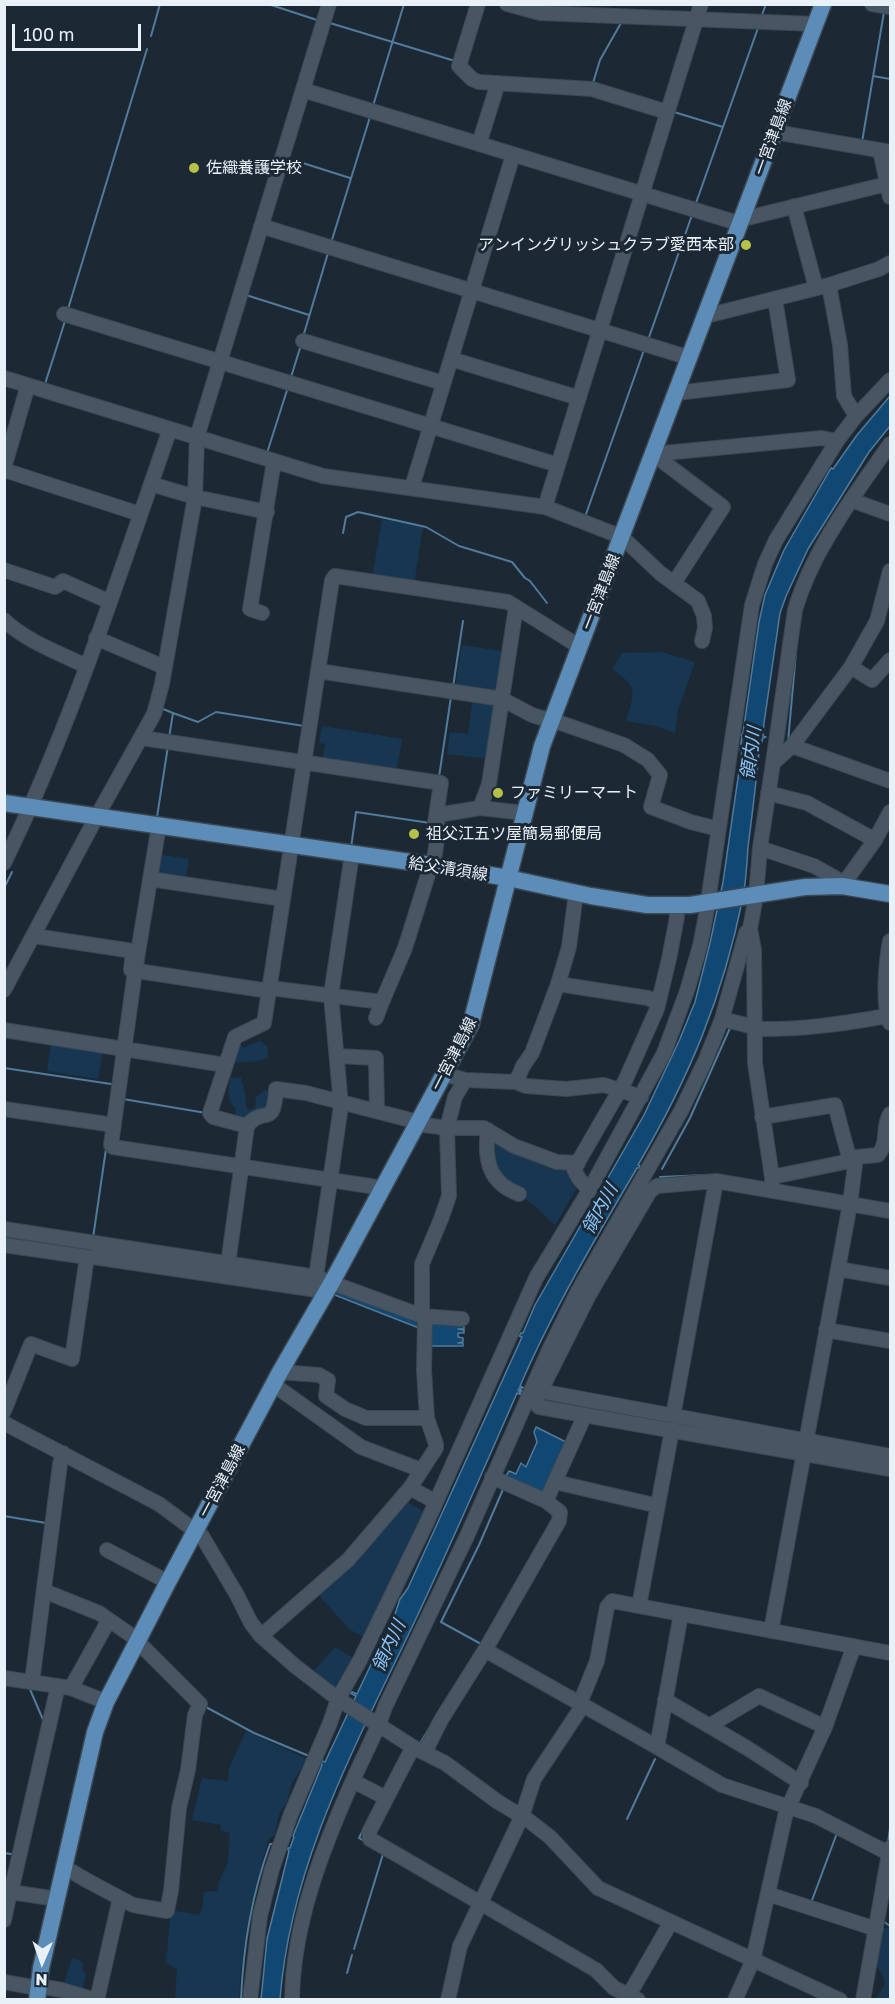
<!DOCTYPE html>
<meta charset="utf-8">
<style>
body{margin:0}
#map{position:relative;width:895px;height:2004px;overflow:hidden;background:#1c2935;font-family:"Golos Text",sans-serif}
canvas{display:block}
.frame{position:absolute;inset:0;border:6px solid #e8f0f8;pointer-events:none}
.north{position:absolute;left:12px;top:1932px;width:60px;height:60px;-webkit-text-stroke:4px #1c2935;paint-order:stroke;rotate:182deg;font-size:16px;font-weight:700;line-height:24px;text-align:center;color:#e8f0f8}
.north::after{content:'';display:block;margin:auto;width:21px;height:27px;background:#e8f0f8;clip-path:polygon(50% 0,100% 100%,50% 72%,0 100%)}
.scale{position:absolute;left:12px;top:24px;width:129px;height:27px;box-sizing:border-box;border:3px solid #e8f0f8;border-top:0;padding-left:8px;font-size:18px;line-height:21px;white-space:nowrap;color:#e8f0f8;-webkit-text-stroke:4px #1c2935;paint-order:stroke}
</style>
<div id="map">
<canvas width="895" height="2004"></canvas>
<div class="frame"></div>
<div class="north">N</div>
<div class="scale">100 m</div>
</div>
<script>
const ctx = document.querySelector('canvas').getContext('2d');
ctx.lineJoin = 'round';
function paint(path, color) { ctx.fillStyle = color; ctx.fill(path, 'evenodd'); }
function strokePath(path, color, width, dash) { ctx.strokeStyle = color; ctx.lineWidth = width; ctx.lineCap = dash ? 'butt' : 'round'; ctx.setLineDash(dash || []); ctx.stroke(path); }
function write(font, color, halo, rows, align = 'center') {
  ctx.font = font + ' "Golos Text","Noto Sans JP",sans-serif'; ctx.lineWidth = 6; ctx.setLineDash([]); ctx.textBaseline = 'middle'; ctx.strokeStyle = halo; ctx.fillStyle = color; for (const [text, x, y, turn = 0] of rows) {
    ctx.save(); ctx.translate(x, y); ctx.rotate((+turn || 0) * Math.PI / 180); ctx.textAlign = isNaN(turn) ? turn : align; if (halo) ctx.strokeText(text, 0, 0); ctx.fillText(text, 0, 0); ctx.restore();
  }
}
paint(new Path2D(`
 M382,519L423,527L414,584L372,578Z
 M462,645L508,652L501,696L455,690Z
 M662,652L695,662L678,710L675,733L656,726L626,721C635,690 639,689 612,669L622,653Z
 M473,697L497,700L490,759L447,754L450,732L468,734Z
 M322,726L402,739L396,774L322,762L325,744L319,743Z
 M156,854L189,859L185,882L155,878Z
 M51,1041L103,1049L98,1079L47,1071Z
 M260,1041L267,1046L268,1057C257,1063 245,1062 233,1062L240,1043L243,1048Z
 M231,1078H241L245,1093L246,1107L249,1110L255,1108L256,1097L265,1090L273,1095V1103L247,1121L235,1118L236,1109C226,1098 228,1092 231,1078Z
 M495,1138L571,1167L577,1188L555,1225L533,1204L520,1196L496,1175L489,1141Z
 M402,1499L428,1514L367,1639L349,1629L315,1591Z
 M335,1647L353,1658L337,1691L313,1672Z
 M246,1731L307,1759L292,1783L286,1805L282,1808L278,1818L275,1835L269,1838C253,1890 241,1945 239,1999H175L177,1969L166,1963L170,1916L176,1911L199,1915L202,1910L204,1893L208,1891L218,1892L219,1882L228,1862L230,1833L220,1830L221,1825L192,1820L202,1778L228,1781L229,1768Z
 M883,1928H888L890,1931V1999H876L885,1984L883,1976L874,1962L878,1942L881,1939V1932Z
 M72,1958L83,1962L82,1970L86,1973L82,1992L63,1987Z`), '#173652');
const water = new Path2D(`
 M890,396V426L869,452L808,549L786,596L780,613L764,723L763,736L766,737L763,738L759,752C756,784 752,816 748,847C747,864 746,881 743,897C723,997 689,1078 638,1165L640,1166L639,1168H637C595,1239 553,1310 520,1386L524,1388H519L523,1392L518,1390L522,1395L517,1393C483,1471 449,1549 413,1625C355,1747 291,1862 280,1999L261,2000L267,1939L289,1851L287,1848H290L294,1837L293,1836L322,1765L321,1764L322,1761L325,1762L356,1696L350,1693V1691L357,1694L395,1614L400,1599L408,1588L522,1337L519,1336L521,1333H523L535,1305L644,1115L679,1041L695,1002L710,943L723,882L742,750H740L742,736L740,735L743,733L759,622L765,595L784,550L831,468L833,469L857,435Z
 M4,1236L317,1283L459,1323V1326H464V1329H458L464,1330V1333H458V1337L463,1338V1342L458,1343H463V1346H430L419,1328L317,1288L5,1240Z
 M536,1427L566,1442L543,1493L506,1476L509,1471L516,1474L521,1463L526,1467L537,1442L534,1432Z`);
paint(water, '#114873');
strokePath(water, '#527a9b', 1.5);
strokePath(new Path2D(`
 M268,4L320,21
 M762,15L766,4
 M330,23L455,61
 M151,36L160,4
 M873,76L890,79
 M593,83L600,60L621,23
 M373,106L404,4
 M674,112L723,127
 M862,142L884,12
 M287,158L350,178
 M696,203L758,28
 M331,243L370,117
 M246,295L309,315
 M68,309L147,49
 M303,337L328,253
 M648,340L692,215
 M291,377L301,345
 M45,384L65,321
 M267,453L288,387
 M585,517L644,350
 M343,533L346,517L358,512L426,527L459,546L512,562L525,578L530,581L547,603
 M826,553L853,509
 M453,687L463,621
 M163,709L173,713
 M169,738L173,713L198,722L216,712L304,726
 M788,742L796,652
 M439,777L451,697
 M157,817L168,746
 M351,848L356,812L430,823
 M4,888L12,872
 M4,1068L111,1084
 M123,1099L206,1113
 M662,1169L690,1118L730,1028H733
 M660,1177L707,1175
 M755,1181L767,1183
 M93,1238L106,1149
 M570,1403L575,1406L777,1442
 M4,1516L46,1523
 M481,1644L441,1622L479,1545L504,1487
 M29,1687L44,1722
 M204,1706L254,1733L309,1756
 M421,1742L431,1725
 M627,1819L655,1759
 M363,1830L359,1838L364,1841
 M888,1843L890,1828
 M4,1853L11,1854
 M811,1903L837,1833
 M883,1921L890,1926
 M354,1949L383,1854
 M347,1973L352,1955
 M241,2000C243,1947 252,1894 270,1844H273L276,1840`), '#527a9b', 2);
const minor = new Path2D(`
 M478,4L459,66L472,79L479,82L592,89L667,112
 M507,4L540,13L816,24
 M872,4L890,7
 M303,90L741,224
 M775,132L890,152
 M479,144L498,83
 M880,150L890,197
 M794,206L816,288
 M743,219L887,184
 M261,226L690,358
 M829,285L840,345L844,396L856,416
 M64,314L558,465
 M706,316L829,285L879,269L890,263
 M303,341L443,383
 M451,359L579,398
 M4,378L323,476L545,507L622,537L660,573L698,601L704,616L705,628L702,641
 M676,393L788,380L775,299
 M653,454L822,438L837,441
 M653,454L723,507L674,583
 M4,468L28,385
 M4,470L140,514
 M151,484L195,497L267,512
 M412,487L513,155
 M851,500L890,514
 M545,507L701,4
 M4,570L55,587L63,581L110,602
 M262,613L250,609L274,461
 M4,620C26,641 59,653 86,666
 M96,638L164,667
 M851,667L872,680L890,660
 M318,671L502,699L532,715L552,721
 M552,720L624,745L648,760L660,775L651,807L691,822L718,829
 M142,738L441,783L435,823L439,827L433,866
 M792,746L890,781
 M773,763L795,610C813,549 854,496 890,444
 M768,793L807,803L875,840
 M480,808L489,784L516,607
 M437,815L480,808L525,813
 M159,825L135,971L111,1145L113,1147L383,1188
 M760,848L814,866L844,883
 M4,863C72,724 119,575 170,429
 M150,879L283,899
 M842,886L875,840L890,812
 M750,929L754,950L755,1063L772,1177V1191
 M34,936L133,951L131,970L269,991
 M558,984L648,998L658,1003
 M270,988L382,1002L405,948L431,865
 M4,990L97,816L154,714L162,684L195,497L197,437L329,4
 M376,1018L382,1002
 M722,1019L754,1027
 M890,1023C882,1003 886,962 890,941
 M754,1029C800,1030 842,1024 887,1016
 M4,1030L225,1065
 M338,1056L376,1058L377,1110
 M444,1074L465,1080L516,1082L523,1066L532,1053L558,984L569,947L576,893
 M465,1080L455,1097L447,1128H484L514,1146L557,1162L578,1163
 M516,1082L526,1086L566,1089L604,1085L641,1097
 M4,1109L114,1125
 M762,1117L835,1105L850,1161
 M417,1124L447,1128L449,1196L441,1219L422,1264V1316
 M247,1126C263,1105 274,1130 276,1089L306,1093L418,1122
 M488,1130C484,1160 489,1183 519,1194
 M772,1177L855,1160
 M590,1189C581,1183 578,1178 574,1169L625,1081L657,1009L669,959L677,917L676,906
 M890,1211L716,1181L657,1186L650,1191L589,1295L535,1402L539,1407L890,1469
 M4,1229L316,1277L422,1316L462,1319
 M4,1245L87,1257L72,1359L31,1344L4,1411
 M93,1257L317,1290L325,1293
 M228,1264L247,1126L213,1117L210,1113L235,1037L264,1023L332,580L335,576L508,602L580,647
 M838,1269L890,1278
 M316,1277L341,1106L331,995L352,854
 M826,1330L890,1341
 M280,1372L319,1375L328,1380L326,1396L345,1409L366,1418H427
 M274,1385L361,1447L421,1470
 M540,1391L890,1456
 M673,1416L716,1181
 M4,1423L159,1504L202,1536L237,1595L251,1623L261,1636L295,1666L338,1699L413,1747L445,1763L498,1802L528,1820L550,1837L598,1888L840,2000
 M492,1477L546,1501
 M555,1482L650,1504
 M410,1488L436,1502
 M107,1550L168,1582
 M44,1591L99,1613L138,1640
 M639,1606L672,1430
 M771,1631L850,1204L856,1157L878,1155C890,1140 881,1130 890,1114
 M261,1636L348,1560L410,1488L436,1448V1444L427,1418L424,1370L425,1317
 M485,1650L650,1743L722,1785L816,1816L890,1854
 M4,1678L71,1688L106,1702
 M32,1682L60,1464L63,1453
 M71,1688L109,1620
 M665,1700L747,1748L801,1783
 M580,1703L597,1661L607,1607L612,1601L890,1653
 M709,1726L759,1696L825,1727
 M413,1747L369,1832L370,1839L596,1970L614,1988L638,2000
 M657,1747L681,1614
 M425,1752L441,1720L485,1650L559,1521L560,1512L546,1501L585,1415
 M353,1781L386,1798
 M64,1867L88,1881L133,1905L167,1911L171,1891L179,1808L188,1770L195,1715L200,1704L137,1641
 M4,1891L57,1899
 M11,1892L58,1686
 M768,1894L876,1929
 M4,1920L10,1892
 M4,1982L38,1988
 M38,1986L62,1990L95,2000
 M97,2000L120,1898
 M250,2000L260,1916L272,1869L291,1814L330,1723L338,1699L360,1660L427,1522L536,1278L590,1189L664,1053L687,991L700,946L706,915L752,605L765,564L776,540L837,441L856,416L890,380
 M292,2000C293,1923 323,1847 354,1778C364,1755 377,1732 385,1707L467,1536L549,1350L577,1293L681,1111L706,1059L722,1019L746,933L750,929L756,896L760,848L773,763L792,746L851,667L877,621L890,571
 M448,2000L460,1946L522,1816L534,1779L583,1705
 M626,2000L671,1922
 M735,2000L753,1960L786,1812L825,1727L854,1646
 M863,2000L890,1848`);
const major = new Path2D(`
 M4,803L431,865L508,878L591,896L647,905H690L805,887L842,886L890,894
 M37,2000L41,1968L95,1732L106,1702L168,1582L280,1372L332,1282L471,1024L542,746L823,4`);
strokePath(minor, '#3c4751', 16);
strokePath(major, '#3c4751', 19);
strokePath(minor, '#485663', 14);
strokePath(major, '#5b8db8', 16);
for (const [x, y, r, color] of [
 [194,168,6,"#b4c24a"],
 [746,245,6,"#b4c24a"],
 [498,793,6,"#b4c24a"],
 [414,834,6,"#b4c24a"]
]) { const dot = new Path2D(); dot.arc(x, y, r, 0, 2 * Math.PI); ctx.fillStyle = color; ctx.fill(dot); strokePath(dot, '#1c2935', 2); }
write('16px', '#e8f0f8', '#1c2935', [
 ["一宮津島線",773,137,-70],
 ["一宮津島線",601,592,-69],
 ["給父清須線",448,869,9],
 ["一宮津島線",454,1054,-63],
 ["一宮津島線",222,1481,-62]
]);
write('16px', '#e8f0f8', '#1c2935', [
 ["佐織養護学校",206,168],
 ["アンイングリッシュクラブ愛西本部",734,245,"right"],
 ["ファミリーマート",510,793],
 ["祖父江五ツ屋簡易郵便局",426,834]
], 'left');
write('italic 18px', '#8cc7fc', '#1c2935', [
 ["領内川",751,753,-82],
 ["領内川",600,1209,-61],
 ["領内川",389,1646,-65]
]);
</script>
